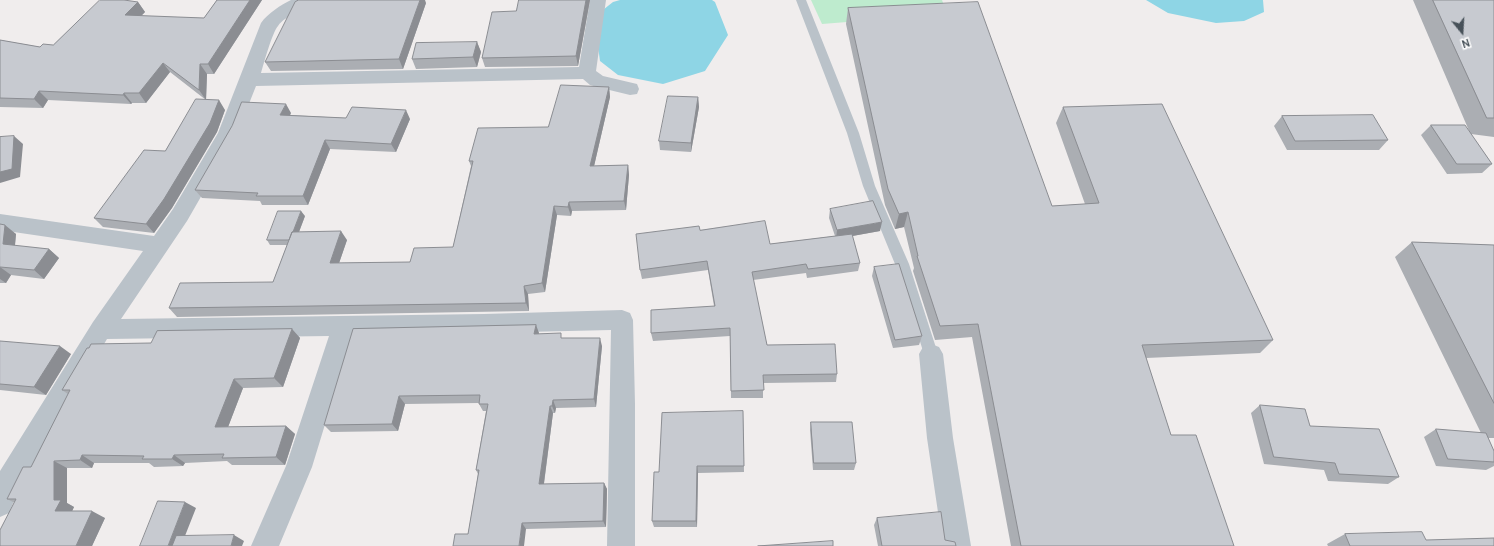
<!DOCTYPE html>
<style>
body{margin:0}
#map{position:relative;width:1494px;height:546px;overflow:hidden;background:#f0eded;font-family:Cabin,sans-serif}
canvas{display:block}
.north{position:absolute;left:1442px;top:12px;width:40px;height:40px;-webkit-text-stroke:3px #fff;paint-order:stroke;rotate:162deg;font-size:11px;font-weight:700;line-height:16px;text-align:center;color:#475159}
.north::after{content:'';display:block;margin:auto;width:14px;height:18px;background:#475159;clip-path:polygon(50% 0,100% 100%,50% 72%,0 100%)}
</style>
<div id="map">
<canvas width="1494" height="546"></canvas>
<div class="north">N</div>
</div>
<script>
const ctx = document.querySelector('canvas').getContext('2d');
ctx.lineJoin = 'round';
function paint(path, color) { ctx.fillStyle = color; ctx.fill(path, 'evenodd'); }
function strokePath(path, color, width, dash) { ctx.strokeStyle = color; ctx.lineWidth = width; ctx.lineCap = dash ? 'butt' : 'round'; ctx.setLineDash(dash || []); ctx.stroke(path); }
paint(new Path2D(`
 M811,0H942L947,14L822,24Z`), '#beebce');
paint(new Path2D(`
 M620,0H712L715,2L728,35L705,71L663,84L618,75L600,61L594,17L613,2Z
 M1146,0H1263L1264,12L1244,21L1216,23L1168,13Z`), '#8ed5e5');
paint(new Path2D(`
 M796,0H806L859,133L875,186L909,264L938,354L936,359L931,361L926,359L924,354L895,264L863,186L847,133Z`), '#bac2c9');
paint(new Path2D(`
 M291,0H313C306,11 286,14 278,26C272,33 264,63 261,73L579,67L590,0H606L596,71L603,76L637,84L639,89L637,94L630,95L597,87L590,85L583,79L256,86L237,134L187,221L121,319L484,314L622,310L630,313L633,320L635,404V546H607L611,330L352,336L312,467L279,546H251L286,466L329,336L107,339L20,486L9,513L0,517V471L93,322L143,251L0,230V214L154,236L173,209L218,133L261,23C268,13 281,5 291,0Z
 M931,344L939,347L943,354L953,438L971,546H943L927,438L919,354L923,347Z`), '#bac2c9');
paint(new Path2D(`
 M217,0H262L214,74H207L206,100L225,110L217,132L172,208L154,233L103,227L94,218L165,151L206,100L170,72L146,103H132L131,104L48,100L43,108L0,107V40L40,47L53,45L138,2L145,12L141,16L204,18Z
 M590,0L578,66L485,67L482,58L516,11Z
 M1413,0H1494V137L1471,134L1492,164L1482,173L1447,174L1421,135L1431,125L1470,133Z
 M426,3L403,69L271,71L265,62Z
 M848,8L1052,206L1085,204L1056,123L1063,107L1273,340L1260,353L1146,358L1171,435L1234,546H1011L972,337L935,340L913,271L914,268L904,227L895,229L885,205L846,24Z
 M477,42L481,52L477,67L416,69L412,59Z
 M609,87L610,97L594,166L628,165L629,175L626,210L572,211L571,216L557,215L545,292L528,294L529,311L177,317L169,308L273,282L287,245H270L267,240L305,216L299,232L347,240L339,263L410,262L453,247L471,166L469,161L548,127Z
 M698,97L699,107L691,152L660,150L659,141Z
 M291,113L290,115L346,118L410,119L396,152L330,149L308,205H262L260,201L202,198L195,190Z
 M1282,116L1388,140L1379,150H1287L1274,126Z
 M830,209L880,231L852,236L860,263L858,271L807,278L806,273L753,280L767,345L837,374L836,382L763,383V398H731L730,336L653,341L651,333L714,306L708,270L642,279L640,270L700,230L770,244L835,236L829,218Z
 M0,224L16,234L15,246L49,249L59,258L44,279L11,275L6,283H0Z
 M1412,242L1494,245V438H1488L1494,451V466L1486,470L1436,466L1424,437L1436,429L1481,433L1395,257Z
 M874,267L922,336L919,345L893,348L872,276Z
 M536,325L539,334L602,346L596,407L556,408L555,413H553L544,484L604,483L607,489L606,527L526,529L468,534L478,474L476,470L486,411H483L479,404V403L405,404L398,431L331,432L324,425Z
 M292,329L300,338L283,387L243,388L228,427L286,426L295,434L285,465H232L227,461L185,463L183,466L154,467L149,463H94L92,468H67V503L74,507L72,511L105,518L92,546H0L15,503L7,499L31,467L68,394L62,390L89,348L151,343Z
 M0,341L71,354L46,395L0,390Z
 M1260,405L1310,426L1399,477L1388,484L1328,481L1324,470L1264,464L1251,413Z
 M743,411L744,472L698,473L697,527H654L652,521L659,472Z
 M811,422L856,463L854,470H813L810,430Z
 M877,518L956,546H878L874,525Z
 M1345,534L1426,540L1494,546H1328L1327,544Z`), '#abaeb3');
paint(new Path2D(`
 M250,0H262L214,74L208,64Z
 M420,0H425L426,3L403,69L399,59Z
 M586,0H590L578,66L576,56Z
 M138,2L145,12L132,25L125,15Z
 M477,42L481,52L477,67L473,57Z
 M163,63L170,72L146,103L139,93Z
 M200,64L207,74L206,100L199,90Z
 M609,87L610,97L592,175L590,166Z
 M39,91L48,100L43,108L34,99Z
 M124,93L132,103L131,104L123,95Z
 M698,97L699,107L691,152V143Z
 M219,100L225,110L217,132L172,208L154,233L146,224Z
 M286,104L291,113L286,124L280,115Z
 M406,110L410,119L396,152L391,144Z
 M14,136L23,144L20,177L0,183V172Z
 M325,140L330,149L308,205L303,196Z
 M628,165L629,175L626,210L624,201Z
 M569,202L572,211L571,216L568,207Z
 M554,206L557,215L545,292L542,283Z
 M301,211L305,216L294,245L290,240Z
 M908,212L904,227L895,229L899,214Z
 M882,222L880,231L836,239L837,230Z
 M5,225L16,234L14,254L3,244Z
 M341,231L347,240L336,272L330,263Z
 M49,249L59,258L44,279L34,270Z
 M0,267L11,275L6,283L0,279Z
 M524,286L528,294L529,311L526,303Z
 M536,325L539,333L538,342L534,334Z
 M292,329L300,338L283,387L274,378Z
 M600,338L602,346L596,407L594,399Z
 M60,346L71,354L46,395L34,387Z
 M234,379L243,388L225,435L215,427Z
 M399,396L405,404L398,431L392,424Z
 M553,400L556,408L555,413L552,406Z
 M550,406L553,413L543,490L539,484Z
 M286,426L295,434L285,465L276,457Z
 M82,455L94,463L92,468L80,460Z
 M174,455L185,463L183,466L172,459Z
 M54,461L67,468V503L74,507L69,518L55,511L54,500Z
 M697,466L698,473L697,527L696,521Z
 M604,483L607,489L606,527L603,521Z
 M185,502L196,508L181,546H168Z
 M92,511L105,518L92,546H76Z
 M522,523L526,529L524,546H519Z
 M234,535L244,541L242,546H231Z`), '#8b8d92');
const building = new Path2D(`
 M100,0H124L138,2L125,15L204,18L217,0H250L208,64H200L199,90L163,63L139,93H124L123,95L39,91L34,99L0,98V40L40,47L43,44L53,45Z
 M299,0H420L399,59L265,62L295,2Z
 M519,0H586L576,56L482,58L492,12L516,11Z
 M1433,0H1494V118H1487Z
 M978,2L1052,206L1099,203L1063,107L1162,104L1273,340L1142,345L1171,435H1196L1234,546H1021L978,324L940,326L917,256H918L908,212L899,214L888,189L848,8Z
 M477,42L473,57L412,59L416,43Z
 M561,85L609,87L590,166L628,165L624,201L569,202L568,207L554,206L542,283L524,286L526,303L169,308L180,283L273,282L292,232L341,231L330,263L410,262L414,248L453,247L473,161H469L478,128L548,127Z
 M668,96L698,97L691,143L659,141Z
 M196,99L219,100L210,123L164,199L146,224L94,218L144,150L165,151Z
 M242,102L286,104L280,115L346,118L352,107L406,110L391,144L325,140L303,196H256L258,193L195,190L232,126Z
 M1373,115L1388,140L1295,141L1282,116Z
 M1431,125H1465L1492,164H1457Z
 M14,136L12,169L0,172V137Z
 M873,201L882,222L837,230L830,209Z
 M278,211H301L293,232H292L289,240H267Z
 M765,221L770,244L852,234L860,263L808,269L806,264L752,272L767,345L835,344L837,374L763,375L764,390L731,391L730,328L651,333V310L715,306L707,261L640,270L636,234L699,226L700,230Z
 M0,224L5,225L3,244L49,249L34,270L0,267Z
 M1412,242L1494,245V403Z
 M899,264L922,336L895,340L874,267Z
 M536,325L534,334L561,333V338H600L594,399L553,400L552,406H550L539,484L604,483L603,521L522,523L519,546H453L455,534H468L479,470H476L488,404H479L480,395L399,396L392,424L324,425L353,329Z
 M292,329L274,378L234,379L215,427L286,426L276,457L222,458L224,454L174,455L172,459H142L144,456L82,455L80,460L54,461V500H61L55,511H92L76,546H0V530L16,499H7L23,467H31L70,390H62L87,348H89L91,344L151,343L157,331Z
 M0,341L60,346L34,387L0,384Z
 M1260,405L1305,409L1310,426L1379,429L1399,477L1339,474L1335,463L1274,457Z
 M743,411L744,466H697L696,521H652L654,472H659L662,413Z
 M811,422H852L856,463H814Z
 M1436,429L1486,433L1494,451V462L1448,459Z
 M158,501L185,502L168,546H140Z
 M941,512L945,540L955,542L956,546H882L877,518Z
 M1422,532L1426,540L1494,538V546H1350L1345,534Z
 M234,535L231,546H172L176,536Z
 M833,541V546H758Z`);
paint(building, '#c7cad0');
strokePath(building, '#8b8d92', 1);
</script>
